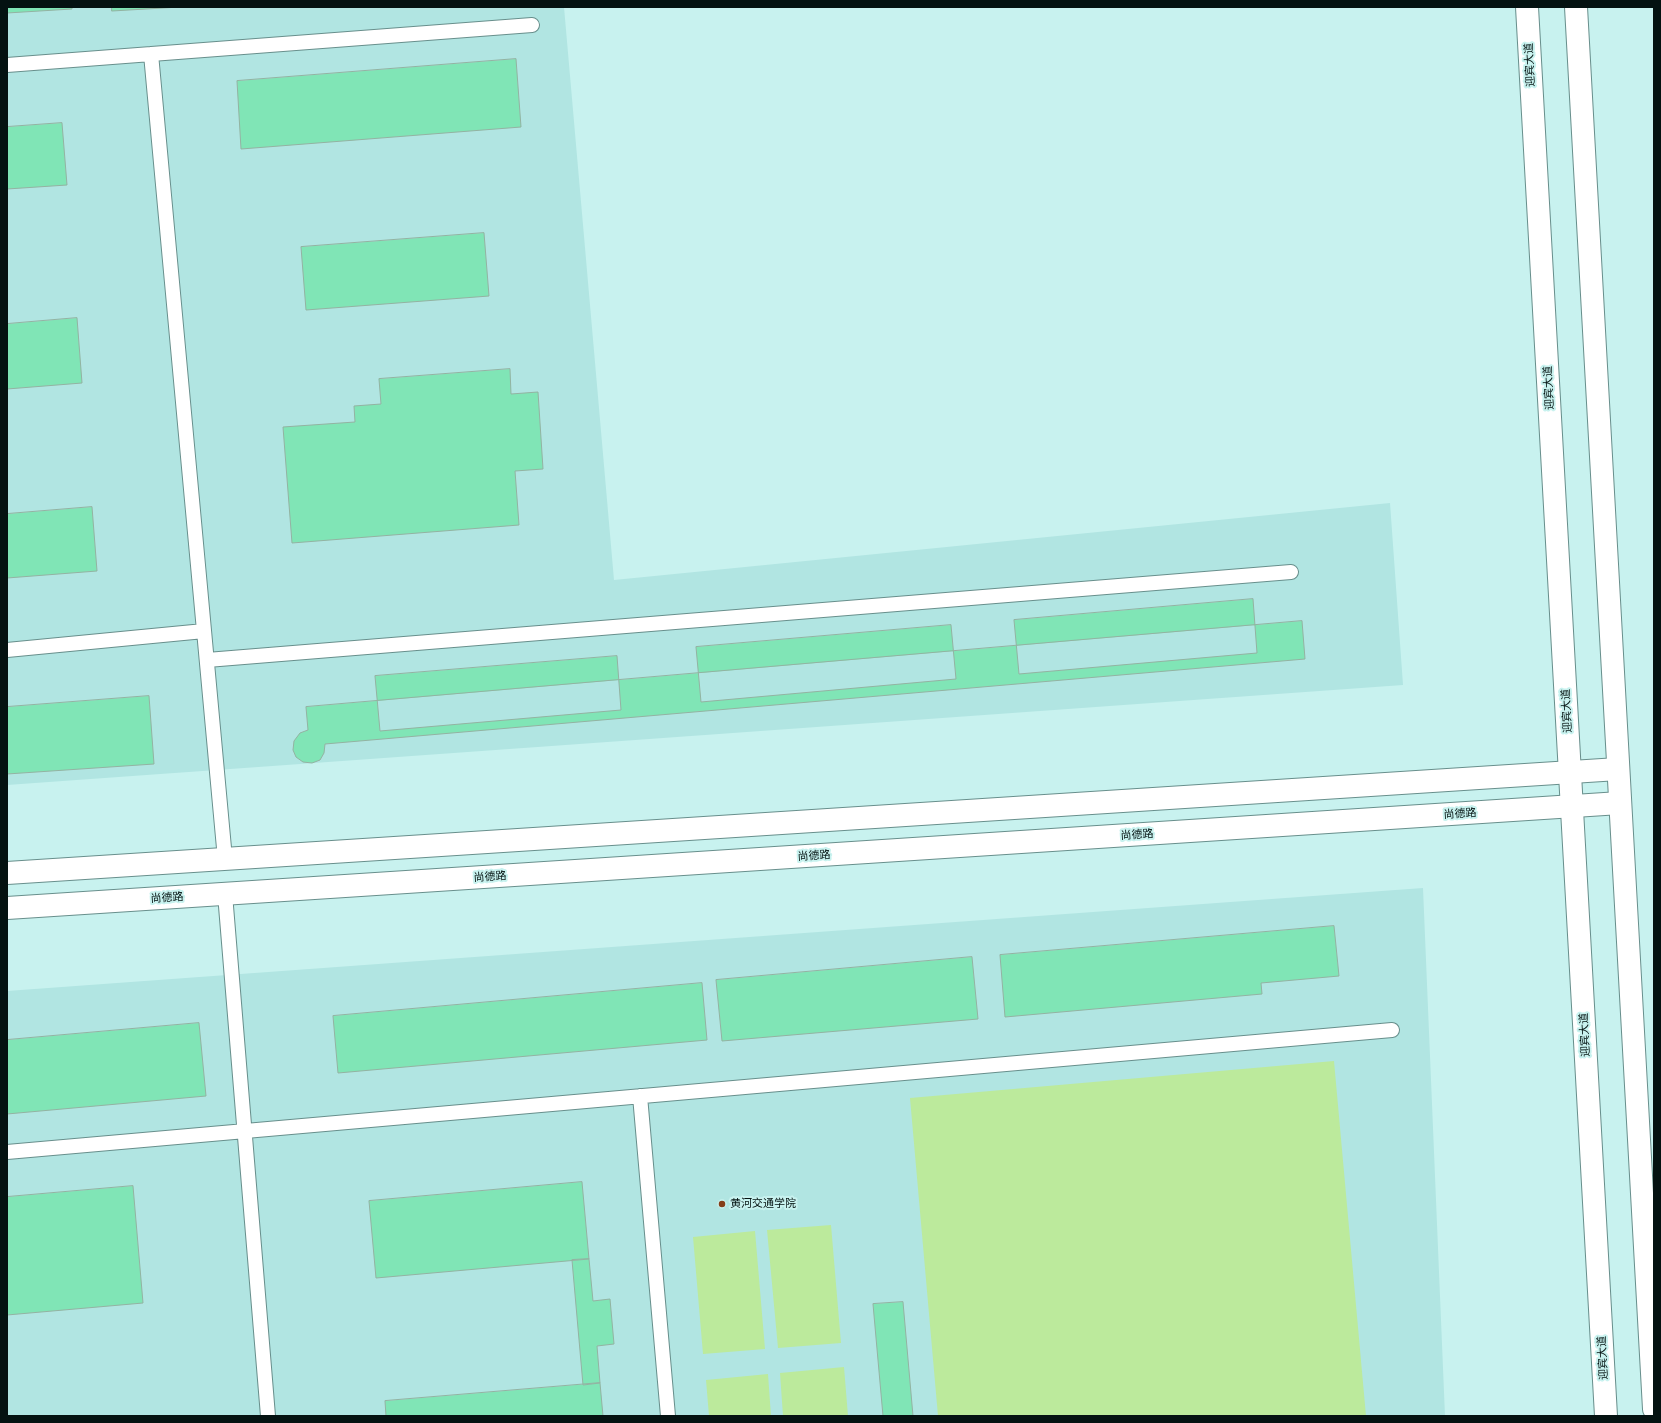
<!DOCTYPE html>
<meta charset="utf-8">
<style>
body{margin:0}
#map{position:relative;width:1661px;height:1423px;overflow:hidden;background:#c8f2ef;font-family:"Work Sans",sans-serif}
canvas{display:block}
.frame{position:absolute;inset:0;border:8px solid #041211;pointer-events:none}
</style>
<div id="map">
<canvas width="1661" height="1423"></canvas>
<div class="frame"></div>
</div>
<script>
const ctx = document.querySelector('canvas').getContext('2d');
ctx.lineJoin = 'round';
function paint(path, color) { ctx.fillStyle = color; ctx.fill(path, 'evenodd'); }
function strokePath(path, color, width, dash) { ctx.strokeStyle = color; ctx.lineWidth = width; ctx.lineCap = dash ? 'butt' : 'round'; ctx.setLineDash(dash || []); ctx.stroke(path); }
function write(font, color, halo, rows, align = 'center') {
  ctx.font = font + ' "Work Sans","Noto Sans SC",sans-serif'; ctx.lineWidth = 4; ctx.setLineDash([]); ctx.textBaseline = 'middle'; ctx.strokeStyle = halo; ctx.fillStyle = color; for (const [text, x, y, turn = 0] of rows) {
    ctx.save(); ctx.translate(x, y); ctx.rotate((+turn || 0) * Math.PI / 180); ctx.textAlign = isNaN(turn) ? turn : align; if (halo) ctx.strokeText(text, 0, 0); ctx.fillText(text, 0, 0); ctx.restore();
  }
}
paint(new Path2D(`
 M7,7H564L614,580L1390,503L1403,685L7,785Z
 M1423,888L1445,1416H7V991Z`), '#b1e5e2');
paint(new Path2D(`
 M1334,1061L1366,1416H938L910,1098Z
 M831,1225L841,1343L778,1348L767,1230Z
 M755,1231L765,1349L703,1354L693,1237Z
 M844,1367L848,1416H783L780,1373Z
 M768,1374L771,1416H709L706,1380Z`), '#bcea9c');
const building = new Path2D(`
 M7,7H72V9L7,13Z
 M112,7H180L112,11Z
 M516,59L521,127L241,149L237,81Z
 M62,123L67,185L7,189V127Z
 M484,233L489,296L306,310L301,247Z
 M77,318L82,383L7,389V324Z
 M510,369L511,394L538,392L543,469L515,471L519,525L292,543L283,427L355,422L354,406L381,404L379,379Z
 M92,507L97,571L7,578V514Z
 M1253,599L1257,653L1019,674L1014,620Z
 M1302,621L1305,659L325,744L324,753L320,760L312,763L303,762L296,757L293,750L294,741L300,733L308,730L306,707Z
 M951,625L956,679L701,702L696,647Z
 M617,656L621,710L380,731L375,676Z
 M149,696L154,764L7,774V707Z
 M1334,926L1339,976L1261,983L1262,994L1005,1017L1000,955Z
 M972,957L978,1019L722,1041L716,980Z
 M702,983L707,1040L338,1073L333,1016Z
 M199,1023L206,1096L7,1114V1040Z
 M582,1182L589,1259L376,1278L369,1201Z
 M133,1186L143,1303L7,1315V1197Z
 M589,1259L593,1301L610,1299L614,1344L597,1346L600,1383L583,1385L572,1260Z
 M903,1302L913,1416H883L873,1304Z
 M600,1383L603,1416H386L385,1401Z`);
paint(building, '#80e5b6');
strokePath(building, '#93b3a2', 1);
const lane = new Path2D(`
 M151,54L225,859
 M7,65L532,25
 M7,650L204,631
 M207,660L1291,572
 M225,894L268,1416
 M640,1096L668,1416
 M7,1152L1392,1030`);
const secondary = new Path2D(`
 M7,873L1618,769
 M7,908L1620,803`);
const highway = new Path2D(`
 M1527,7L1606,1416
 M1576,7L1654,1409`);
strokePath(lane, '#688f8c', 16);
strokePath(secondary, '#688f8c', 24);
strokePath(highway, '#688f8c', 24);
strokePath(lane, '#fff', 14);
strokePath(secondary, '#fff', 22);
strokePath(highway, '#fff', 22);
for (const [x, y, r, color] of [
 [722,1204,4,"#843e19"]
]) { const dot = new Path2D(); dot.arc(x, y, r, 0, 2 * Math.PI); ctx.fillStyle = color; ctx.fill(dot); strokePath(dot, '#c8f2ef', 1.5); }
write('11px', '#041211', '#c8f2ef', [
 ["迎宾大道",1530,65,-93],
 ["迎宾大道",1549,388,-93],
 ["迎宾大道",1567,711,-93],
 ["尚德路",1460,814,-4],
 ["尚德路",1137,835,-4],
 ["尚德路",814,856,-4],
 ["尚德路",490,877,-4],
 ["尚德路",167,898,-4],
 ["迎宾大道",1585,1035,-93],
 ["迎宾大道",1603,1358,-93]
]);
write('11px', '#041211', '#c8f2ef', [
 ["黄河交通学院",730,1204]
], 'left');
</script>
